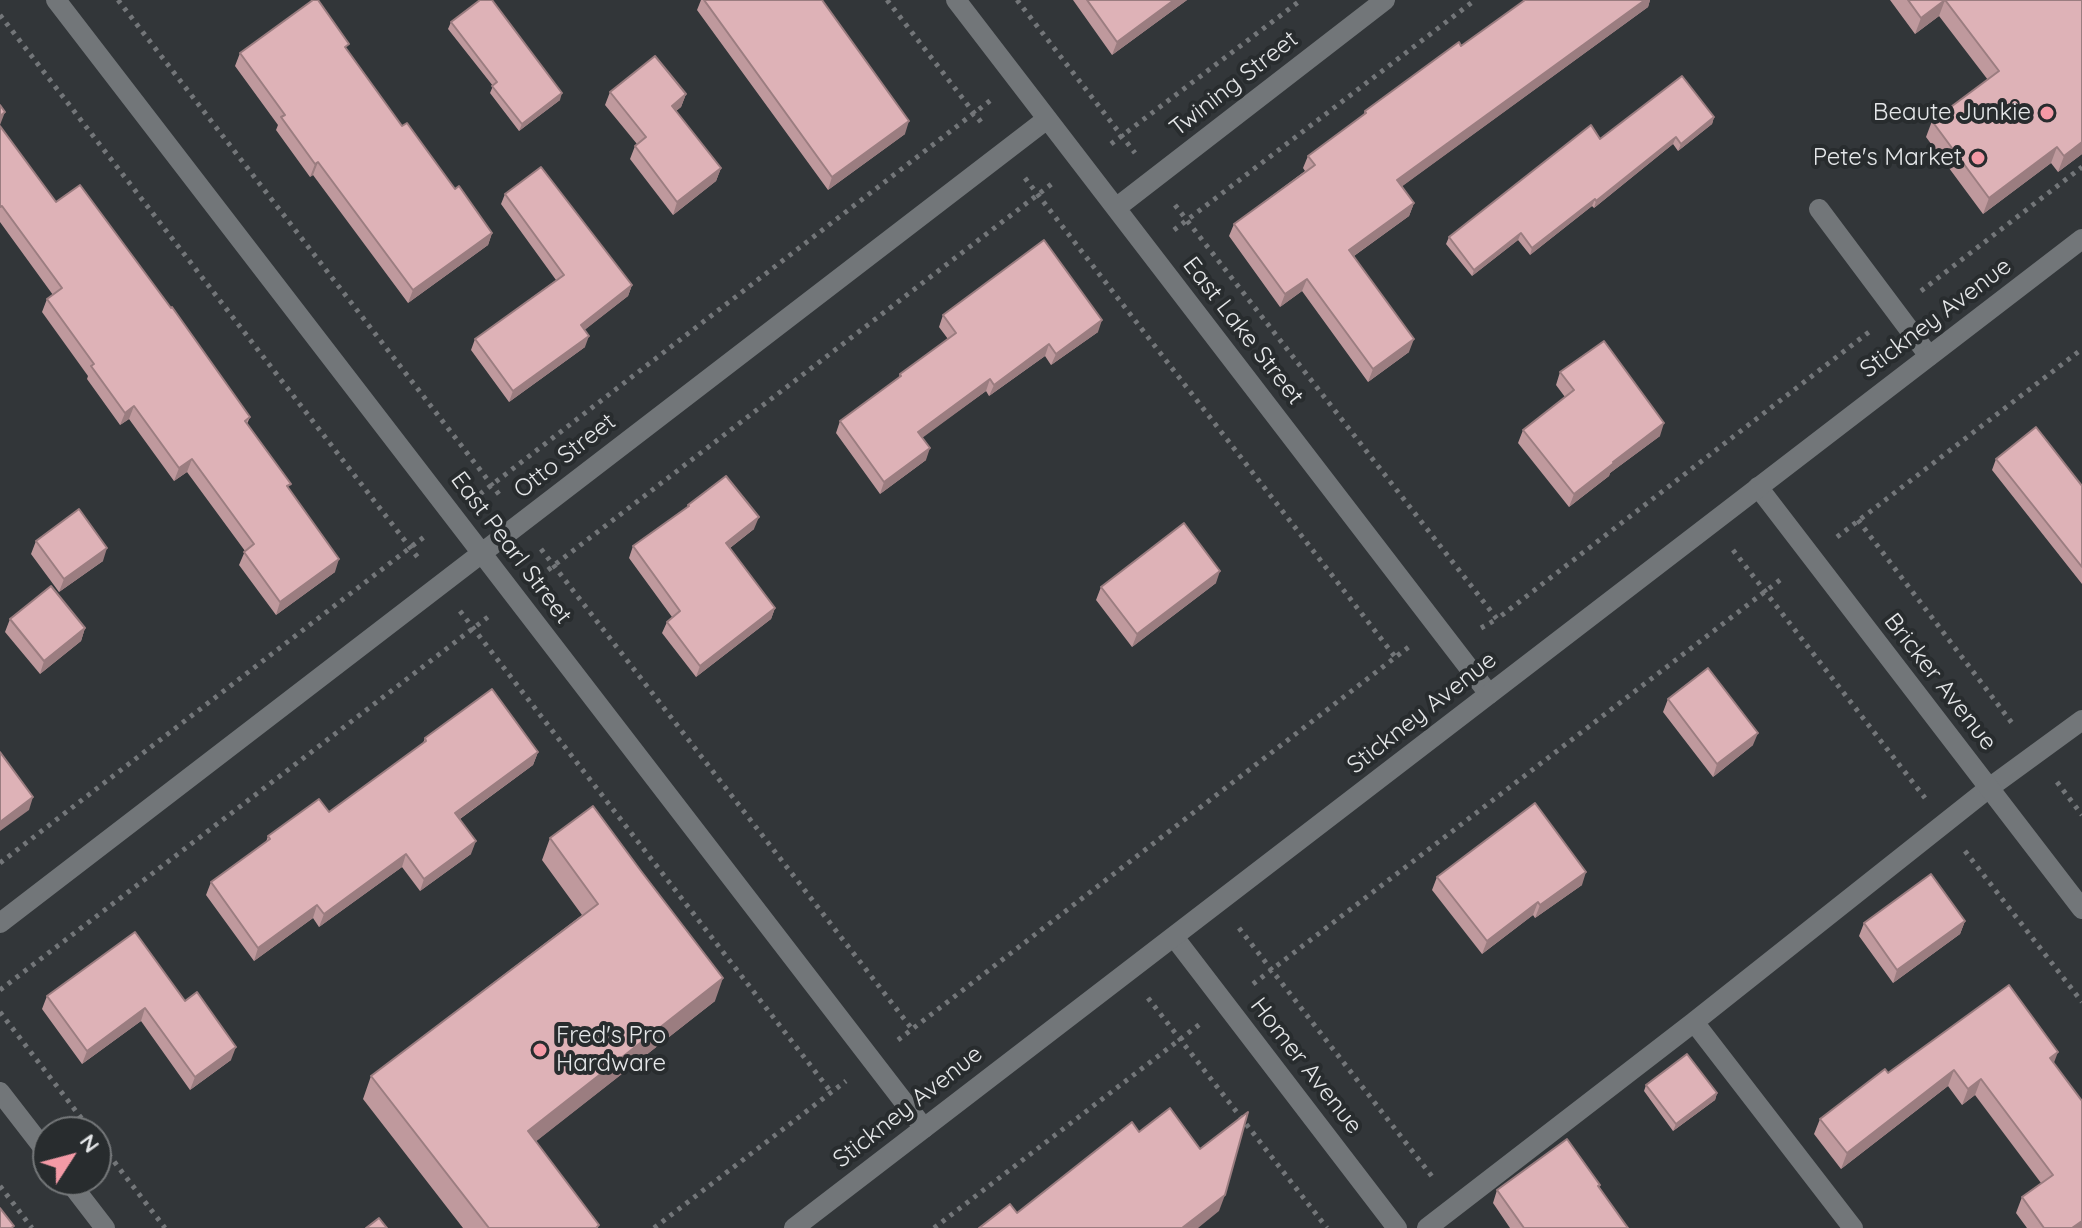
<!DOCTYPE html>
<style>
body{margin:0}
#map{position:relative;width:2082px;height:1228px;overflow:hidden;background:#323639;font-family:Quicksand,sans-serif}
canvas{display:block}
.north{position:absolute;left:32px;top:1116px;width:80px;height:80px;box-sizing:border-box;background:#282c2e;border:2px solid #747779;border-radius:50%;rotate:54deg;font-size:22px;font-weight:700;line-height:32px;text-align:center;color:#e5e7e9}
.north::after{content:'';display:block;margin:auto;width:28px;height:36px;background:#f49aa6;clip-path:polygon(50% 0,100% 100%,50% 72%,0 100%)}
</style>
<div id="map">
<canvas width="2082" height="1228"></canvas>
<div class="north">N</div>
</div>
<script>
const ctx = document.querySelector('canvas').getContext('2d');
ctx.lineJoin = 'round';
function strokePath(path, color, width, dash) { ctx.strokeStyle = color; ctx.lineWidth = width; ctx.lineCap = dash ? 'butt' : 'round'; ctx.setLineDash(dash || []); ctx.stroke(path); }
function paint(path, color) { ctx.fillStyle = color; ctx.fill(path, 'evenodd'); }
function write(font, color, halo, rows, align = 'center') {
  ctx.font = font + ' Quicksand,sans-serif'; ctx.lineWidth = 8; ctx.setLineDash([]); ctx.textBaseline = 'middle'; ctx.strokeStyle = halo; ctx.fillStyle = color; for (const [text, x, y, turn = 0] of rows) {
    ctx.save(); ctx.translate(x, y); ctx.rotate((+turn || 0) * Math.PI / 180); ctx.textAlign = isNaN(turn) ? turn : align; if (halo) ctx.strokeText(text, 0, 0); ctx.fillText(text, 0, 0); ctx.restore();
  }
}
strokePath(new Path2D(`
 M118,0L501,497
 M887,0L984,126
 M1017,0L1135,153
 M0,15L419,559
 M1111,144L1301,0
 M1025,178L1396,658
 M1175,205L1497,619L1869,332
 M1174,230L1475,0
 M1921,291L2082,167
 M480,494L991,100
 M1858,520L2015,727
 M1837,537L2082,349
 M541,549L912,1029
 M1733,550L1925,798
 M540,576L1053,183
 M460,611L831,1092
 M1481,628L1497,619
 M2057,782L2082,815
 M1965,851L2082,1002
 M0,863L424,537
 M1239,928L1434,1179
 M1253,984L1784,577
 M0,990L488,617
 M1148,998L1327,1228
 M0,1012L92,1132
 M898,1040L1410,646
 M96,1138L165,1228
 M0,1186L32,1228
 M654,1228L846,1081
 M934,1228L1200,1024`), '#737679', 5, [4, 6]);
strokePath(new Path2D(`
 M1819,209L1929,356
 M1694,1022L1853,1228
 M1427,1228L1694,1022L1989,788L2082,720`), '#727679', 20);
strokePath(new Path2D(`
 M56,0L924,1128
 M956,0L1489,694
 M1116,208L1385,0
 M1758,487L2082,909
 M0,923L1047,119
 M1174,937L1397,1228
 M0,1092L48,1154
 M68,1180L105,1228`), '#727679', 20);
strokePath(new Path2D(`
 M794,1228L2082,239`), '#727679', 20);
paint(new Path2D(`
 M701,0H822L905,134L828,190L697,10Z
 M1073,0H1187L1112,55Z
 M1525,0H1650L1648,7L1402,186L1414,203L1409,216L1354,256L1409,352L1368,382L1302,291L1280,307L1229,236L1234,224L1305,171L1303,168L1308,156L1363,116L1365,111L1461,46Z
 M1890,0H2082V154L2058,172L2051,163L1983,214L1926,137L1932,121L1988,80L1939,16L1915,34Z
 M451,22L560,100L519,131L490,93L493,86L448,29Z
 M347,50L402,126L492,233L488,245L408,303L313,175L310,177L276,130L278,125L235,66L240,53Z
 M610,92L686,94L681,107L676,111L721,168L716,181L673,215L630,159L635,146L637,144L605,105Z
 M1714,117L1712,124L1678,151L1673,144L1594,208L1592,206L1530,255L1518,240L1472,276L1446,244L1449,237L1600,139Z
 M0,126L56,202L250,417L247,424L289,489L335,572L276,615L239,565L245,551L187,472L174,481L129,419L120,425L87,379L88,376L42,312L47,299L53,295L0,222Z
 M505,194L632,285L628,296L584,330L585,347L509,402L471,350L475,339L556,280L501,204Z
 M943,315L1098,332L1051,365L1045,356L989,396L986,391L922,437L926,460L880,494L836,433L840,421L898,379L900,374L948,339L939,327Z
 M1560,372L1660,436L1610,473L1609,476L1569,507L1518,443L1523,430L1565,397L1556,385Z
 M1996,459L2082,486V584L1992,470Z
 M688,505L754,529L730,548L775,608L771,619L696,677L662,633L667,622L672,617L629,558L633,546L687,508Z
 M36,541L103,561L59,592L31,554Z
 M1216,583L1132,647L1096,600L1101,587Z
 M10,619L85,628L81,641L40,674L5,632Z
 M1668,699L1753,745L1713,777L1663,712Z
 M425,738L538,752L533,765L460,819L471,854L420,891L402,867L319,927L313,918L254,961L206,895L211,882L266,842L268,836L329,812L423,743Z
 M550,838L715,1001L536,1141L598,1228H463L363,1099L371,1076L582,915L542,860Z
 M1437,877L1582,885L1535,918L1533,915L1482,954L1432,890Z
 M1965,921L1960,934L1893,983L1859,936L1864,923Z
 M47,996L185,1001L231,1060L190,1090L141,1021L82,1064L42,1009Z
 M2054,1064L2082,1228H2027L2016,1213L2022,1197L2041,1183L1975,1095L1962,1105L1948,1086L1841,1169L1814,1134L1820,1119L1888,1073Z
 M1646,1085L1717,1093L1715,1100L1673,1131L1644,1091Z
 M1600,1185L1599,1187L1628,1228H1510L1493,1203L1497,1190Z`), '#bf999d');
paint(new Path2D(`
 M1174,0H1187L1112,55L1117,42Z
 M1645,0H1650L1648,7L1393,193L1397,180Z
 M1945,0L1939,16L1915,34L1921,18Z
 M562,93L560,100L519,131L522,124Z
 M686,94L681,107L667,118L672,106Z
 M5,112L0,125V116Z
 M1714,117L1712,124L1678,151L1681,144Z
 M909,121L905,134L828,190L832,177Z
 M1676,137L1673,144L1594,208L1596,201Z
 M2082,142V154L2058,172L2064,156Z
 M2057,147L2051,163L1983,214L1989,198Z
 M318,162L313,175L310,177L315,164Z
 M721,168L716,181L673,215L677,202Z
 M1595,199L1592,206L1530,255L1532,248Z
 M1414,203L1409,216L1344,263L1349,250Z
 M492,233L488,245L408,303L413,290Z
 M1521,233L1518,240L1472,276L1474,270Z
 M1307,279L1302,291L1280,307L1285,294Z
 M632,285L628,296L577,336L581,325Z
 M1102,320L1098,332L1051,365L1056,354Z
 M589,336L585,347L509,402L513,391Z
 M1414,339L1409,352L1368,382L1373,369Z
 M1049,344L1045,356L989,396L994,385Z
 M990,379L986,391L914,444L918,432Z
 M134,406L129,419L120,425L125,413Z
 M1664,423L1660,436L1610,473L1609,476L1569,507L1574,494L1613,462Z
 M930,448L926,460L880,494L884,482Z
 M192,459L187,472L174,481L179,468Z
 M759,517L754,529L721,555L726,543Z
 M107,548L103,561L59,592L64,579Z
 M339,559L335,572L276,615L280,602Z
 M1220,571L1216,583L1132,647L1137,634Z
 M775,608L771,619L696,677L700,666Z
 M85,628L81,641L40,674L44,661Z
 M1758,733L1753,745L1713,777L1717,764Z
 M538,752L533,765L450,826L455,813Z
 M33,797L29,810L0,831V822Z
 M476,841L471,854L420,891L424,879Z
 M406,854L402,867L319,927L324,914Z
 M1586,872L1582,885L1535,918L1540,905Z
 M1538,902L1533,915L1482,954L1487,941Z
 M317,905L313,918L254,961L258,948Z
 M1965,921L1960,934L1893,983L1897,970Z
 M723,978L715,1001L520,1154L528,1131Z
 M145,1008L141,1021L82,1064L87,1051Z
 M236,1047L231,1060L190,1090L195,1077Z
 M2058,1052L2052,1068L2050,1058Z
 M1954,1070L1948,1086L1841,1169L1847,1153Z
 M1981,1079L1975,1095L1962,1105L1968,1089Z
 M1717,1093L1715,1100L1673,1131L1676,1124Z
 M1225,1195L1219,1211L1198,1228H1182Z
 M2082,1221V1228H2072Z`), '#9b7d80');
const building = new Path2D(`
 M313,0H318L349,44L345,47L402,126L407,123L455,189L459,186L492,233L413,290L318,162L315,164L281,117L285,115L240,53Z
 M480,0H492L562,93L522,124L492,86L497,82L451,22Z
 M704,0H822L909,121L832,177Z
 M1087,0H1174L1117,42Z
 M1525,0H1645L1397,180L1414,203L1349,250L1414,339L1373,369L1307,279L1285,294L1234,224L1315,165L1308,156L1366,113L1365,111L1459,42L1461,46Z
 M1908,0H2082V142L2064,156L2057,147L1989,198L1932,121L1999,71L1945,0L1921,18Z
 M655,56L686,94L672,106L721,168L677,202L635,146L646,137L610,92Z
 M1682,76L1714,117L1681,144L1676,137L1596,201L1595,199L1532,248L1521,233L1474,270L1449,237L1591,125L1600,139Z
 M0,105L5,112L0,116Z
 M0,126L56,202L80,185L171,308L172,307L250,417L245,421L291,484L287,486L339,559L280,602L244,552L254,544L192,459L179,468L134,406L125,413L91,366L94,364L47,299L62,288L2,206L0,207Z
 M541,167L632,285L581,325L589,336L513,391L475,339L564,275L505,194Z
 M1044,240L1102,320L1056,354L1049,344L994,385L990,379L918,432L930,448L884,482L840,421L901,376L900,374L956,333L943,315Z
 M1604,341L1664,423L1613,462L1614,463L1574,494L1523,430L1574,390L1560,372Z
 M2036,427L2082,486V567L1996,459Z
 M726,476L759,517L726,543L775,608L700,666L667,622L680,611L633,546L689,506L688,505Z
 M79,509L107,548L64,579L36,541Z
 M1184,523L1220,571L1137,634L1101,587Z
 M51,586L85,628L44,661L10,619Z
 M1708,668L1758,733L1717,764L1668,699Z
 M492,689L538,752L455,813L476,841L424,879L406,854L324,914L317,905L258,948L211,882L270,839L268,836L319,799L329,812L426,741L425,738Z
 M0,752L33,797L0,822Z
 M1535,803L1586,872L1540,905L1538,902L1487,941L1437,877Z
 M593,806L641,871L723,978L528,1131L599,1225L596,1228H489L371,1076L598,904L550,838Z
 M1931,874L1965,921L1897,970L1864,923Z
 M135,932L185,1001L197,992L236,1047L195,1077L145,1008L87,1051L47,996Z
 M2009,985L2058,1052L2050,1058L2082,1101V1221L2072,1228H2044L2022,1197L2053,1175L1981,1079L1968,1089L1954,1070L1847,1153L1820,1119L1885,1069L1888,1073Z
 M1687,1054L1717,1093L1676,1124L1646,1085Z
 M1170,1108L1200,1149L1248,1112L1225,1195L1182,1228H979L1010,1204L1017,1213L1132,1122L1139,1132Z
 M1567,1139L1600,1185L1598,1186L1628,1228H1524L1497,1190Z
 M0,1208L14,1226L11,1228H0Z
 M379,1218L387,1228H366Z`);
paint(building, '#deb2b7');
strokePath(building, '#9b7d80', 2);
for (const [x, y, r, color] of [
 [2047,113,8,"#f49aa6"],
 [1978,158,8,"#f49aa6"],
 [540,1050,8,"#f49aa6"]
]) { const dot = new Path2D(); dot.arc(x, y, r, 0, 2 * Math.PI); ctx.fillStyle = color; ctx.fill(dot); strokePath(dot, '#282c2e', 3); }
write('24px', '#e5e7e9', '#282c2e', [
 ["Twining Street",1234,84,-38],
 ["Stickney Avenue",1936,318,-37],
 ["East Lake Street",1243,331,52],
 ["Otto Street",565,456,-38],
 ["East Pearl Street",511,548,53],
 ["Bricker Avenue",1940,682,52],
 ["Stickney Avenue",1422,713,-38],
 ["Homer Avenue",1306,1066,52],
 ["Stickney Avenue",908,1107,-38]
]);
write('24px', '#e5e7e9', '#282c2e', [
 ["Beaute Junkie",2031,113],
 ["Pete's Market",1962,158],
 ["Fred's Pro",556,1036,"left"],
 ["Hardware",556,1064,"left"]
], 'right');
</script>
